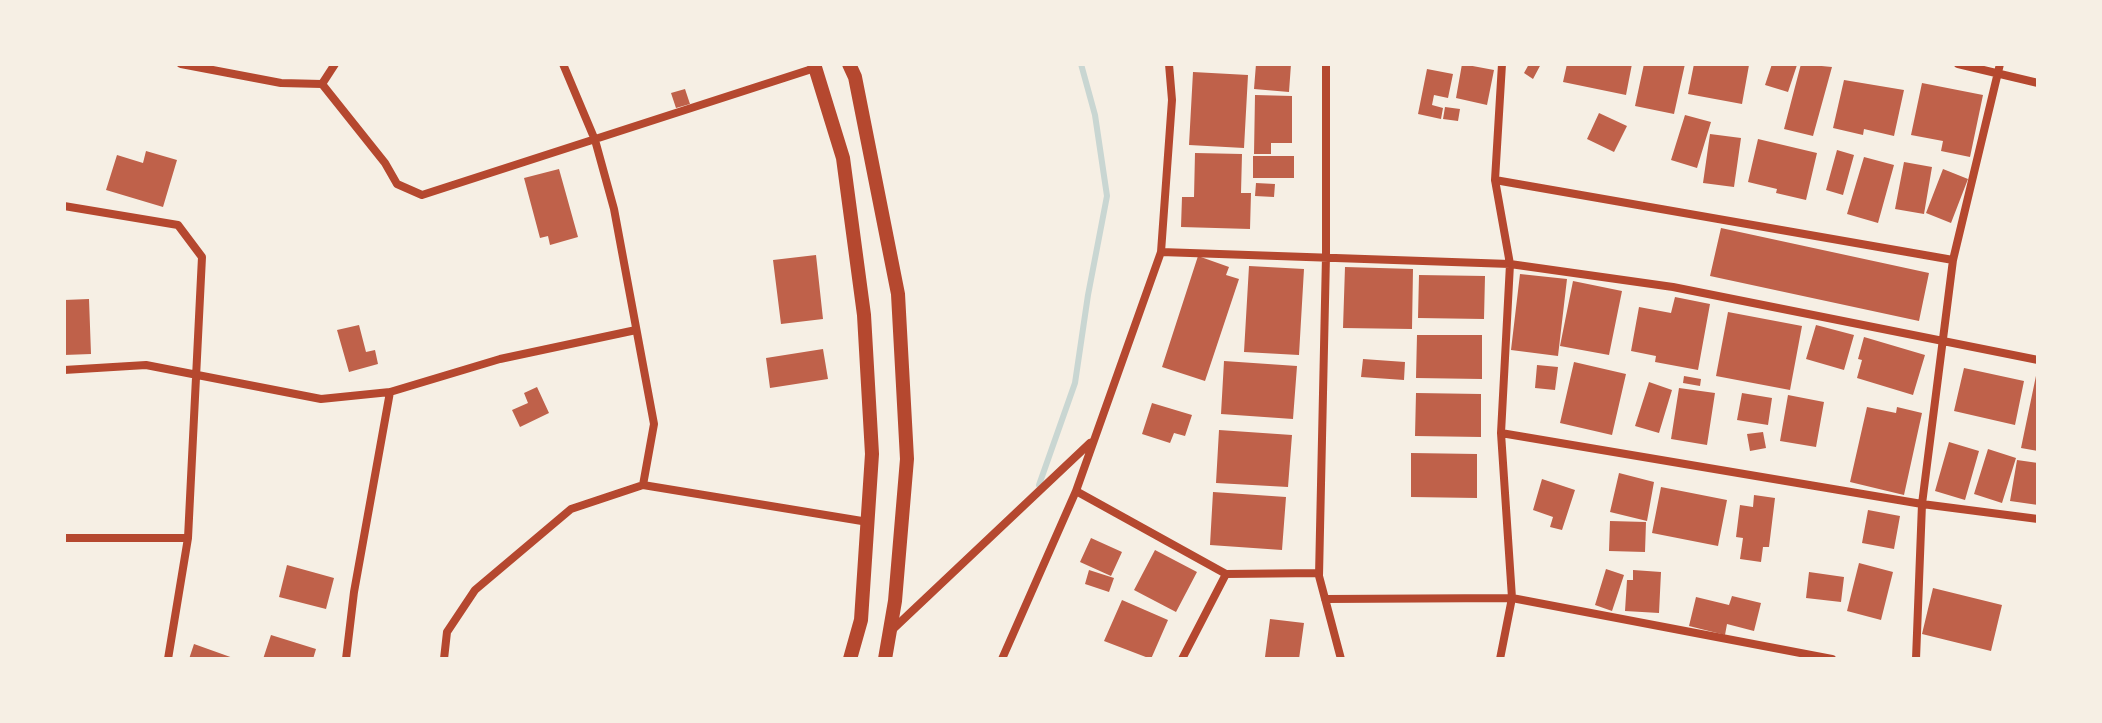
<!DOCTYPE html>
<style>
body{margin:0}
#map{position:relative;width:2102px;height:723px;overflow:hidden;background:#f6efe4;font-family:"Asap Condensed",sans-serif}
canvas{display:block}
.frame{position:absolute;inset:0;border:66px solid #f6efe4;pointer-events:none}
</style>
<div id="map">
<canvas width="2102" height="723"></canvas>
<div class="frame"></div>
</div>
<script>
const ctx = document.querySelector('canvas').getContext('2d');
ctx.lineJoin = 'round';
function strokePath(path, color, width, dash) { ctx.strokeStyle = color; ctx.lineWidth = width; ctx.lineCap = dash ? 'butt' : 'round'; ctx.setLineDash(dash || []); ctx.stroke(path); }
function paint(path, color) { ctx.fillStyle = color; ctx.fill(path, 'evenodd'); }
strokePath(new Path2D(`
 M1039,485L1075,383L1088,295L1107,196L1095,115L1081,64`), '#c9d6d2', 6);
paint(new Path2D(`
 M1256,64H1291L1289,92L1254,89Z
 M1462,64L1494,70L1487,105L1456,98Z
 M1529,64H1541L1533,79L1524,73Z
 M1567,64H1632L1626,95L1563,82Z
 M1644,64H1685L1674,114L1635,106Z
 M1694,64L1749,65L1742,104L1688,94Z
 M1772,64L1797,65L1788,92L1765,85Z
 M1801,64L1832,67L1813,136L1784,129Z
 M1427,69L1453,74L1448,98L1434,95L1432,105L1443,108L1441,119L1418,114Z
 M1193,72L1248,75L1244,148L1189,145Z
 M1844,80L1904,90L1894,136L1864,129L1863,135L1833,128Z
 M1922,83L1983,95L1970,157L1941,151L1943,141L1911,135Z
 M685,89L690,104L676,108L671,93Z
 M1255,95L1292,96V143H1271V154H1254Z
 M1445,107L1460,109L1458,121L1443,119Z
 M1599,113L1627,126L1614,152L1587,139Z
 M1685,115L1711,122L1697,168L1671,160Z
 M1710,134L1741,138L1734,187L1703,183Z
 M1758,139L1817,153L1806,200L1776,193L1777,189L1748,182Z
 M1837,150L1854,155L1843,195L1826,190Z
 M146,151L177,160L163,207L106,190L117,155L143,163Z
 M1195,153L1242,154L1241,193H1251L1250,229L1181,227L1182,197H1194Z
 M1253,156H1294V178H1253Z
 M1864,157L1894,165L1878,223L1847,214Z
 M1904,162L1932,167L1924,214L1895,209Z
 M559,169L578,237L550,245L548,236L540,238L524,178Z
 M1943,169L1968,179L1951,223L1926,213Z
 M1256,183L1275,184L1274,197L1255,196Z
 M1721,228L1929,273L1919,321L1710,276Z
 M816,255L823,319L781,324L773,260Z
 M1198,256L1229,267L1226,275L1239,279L1205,381L1162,367Z
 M1249,266L1304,269L1299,355L1244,352Z
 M1345,267L1413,269L1412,329L1343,328Z
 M1520,274L1567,279L1558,356L1511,350Z
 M1419,275L1485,276L1484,319L1418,318Z
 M1573,281L1622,291L1609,355L1560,346Z
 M1675,297L1710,304L1698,370L1655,362L1656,356L1631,351L1639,307L1671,313Z
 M89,299L91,354L64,355V300Z
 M1728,312L1802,326L1790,390L1716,376Z
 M359,325L366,352L375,350L378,364L349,372L337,330Z
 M1816,325L1854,335L1844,370L1806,359Z
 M1417,335H1482V379L1416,378Z
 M1864,337L1925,355L1913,395L1857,378L1862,360L1858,359Z
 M823,349L828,379L770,388L766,358Z
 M1363,359L1405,362L1404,380L1361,377Z
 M1224,361L1297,366L1293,419L1221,414Z
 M1574,362L1626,374L1612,435L1560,423Z
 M1537,365L1558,367L1555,390L1535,388Z
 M1964,368L2024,381L2015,425L1954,411Z
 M2037,371H2038V451L2021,448Z
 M1684,376L1701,379L1700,386L1683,383Z
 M1649,382L1672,390L1659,433L1635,426Z
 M537,387L549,413L520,427L512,410L528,403L524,393Z
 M1679,388L1715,393L1707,445L1671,439Z
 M1416,393L1481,394V437L1415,436Z
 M1742,393L1772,398L1768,425L1737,420Z
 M1788,395L1824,402L1816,447L1780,441Z
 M1152,403L1192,415L1185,436L1174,433L1170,443L1142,434Z
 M1867,407L1896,413L1897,407L1922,413L1904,495L1850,482Z
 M1219,430L1292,435L1288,487L1216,483Z
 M1763,432L1766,448L1750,451L1747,434Z
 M1949,442L1979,451L1965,500L1935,491Z
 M1988,449L2016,458L2002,503L1974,494Z
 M1411,453L1477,454V498L1411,497Z
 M2017,460L2038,463V505L2010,501Z
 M1619,473L1654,482L1647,521L1610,512Z
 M1542,479L1575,490L1562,530L1550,527L1553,517L1533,510Z
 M1661,487L1727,500L1718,546L1652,533Z
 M1213,492L1286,497L1282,550L1210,545Z
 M1754,495L1775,498L1769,547H1763L1761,562L1740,559L1743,538L1736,537L1740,505L1753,507Z
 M1868,510L1900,516L1894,549L1862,543Z
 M1610,521L1646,522L1645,552L1609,551Z
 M1091,538L1122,552L1111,576L1080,562Z
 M1155,550L1197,572L1176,612L1134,590Z
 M1859,563L1893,572L1881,620L1847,611Z
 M287,565L334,578L326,609L279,597Z
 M1606,569L1624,575L1612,611L1595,605Z
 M1089,570L1114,578L1109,592L1085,584Z
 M1633,570L1661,572L1659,613L1625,611L1627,580H1633Z
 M1809,572L1844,577L1841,602L1806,598Z
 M1933,588L2002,605L1991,651L1922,634Z
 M1732,596L1761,603L1754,631L1727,624L1725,635L1689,626L1696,597L1729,605Z
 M1122,600L1168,620L1151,659L1104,641Z
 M1270,619L1304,623L1299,659L1265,657Z
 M271,635L316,649L313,659H263Z
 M194,644L236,659H189Z`), '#bf614a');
strokePath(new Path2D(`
 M181,64L281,83L322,84L385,163L397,184L422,195L815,68
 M1326,64V256L1319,576L1341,659
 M1958,64L2038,83
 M322,84L335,64
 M1495,180L1953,260
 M64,206L178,225L202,257L188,538L168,659
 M1161,252L1510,264L1673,287L2038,360
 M64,370L146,365L321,399L390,392L500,359L636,330
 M1501,433L1922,504L2038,519
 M643,485L868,522
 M1076,491L1226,574
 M64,538H188
 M1325,599L1512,598L1832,659
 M891,631L1090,443
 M346,659L354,592L390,392
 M444,659L447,632L475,590L571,509L643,485L654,424L614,209L595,140L563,64
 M1002,659L1076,491L1161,252L1172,100L1169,64
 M1182,659L1226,574L1319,573
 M1500,659L1512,598L1501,433L1510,264L1495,180L1502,64
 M1916,659L1922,504L1953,260L2000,64`), '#b5482f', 8);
strokePath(new Path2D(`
 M814,64L843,158L864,315L872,454L861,620L850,659
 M849,64L855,77L898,294L907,459L895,601L885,659`), '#b5482f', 14);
</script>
